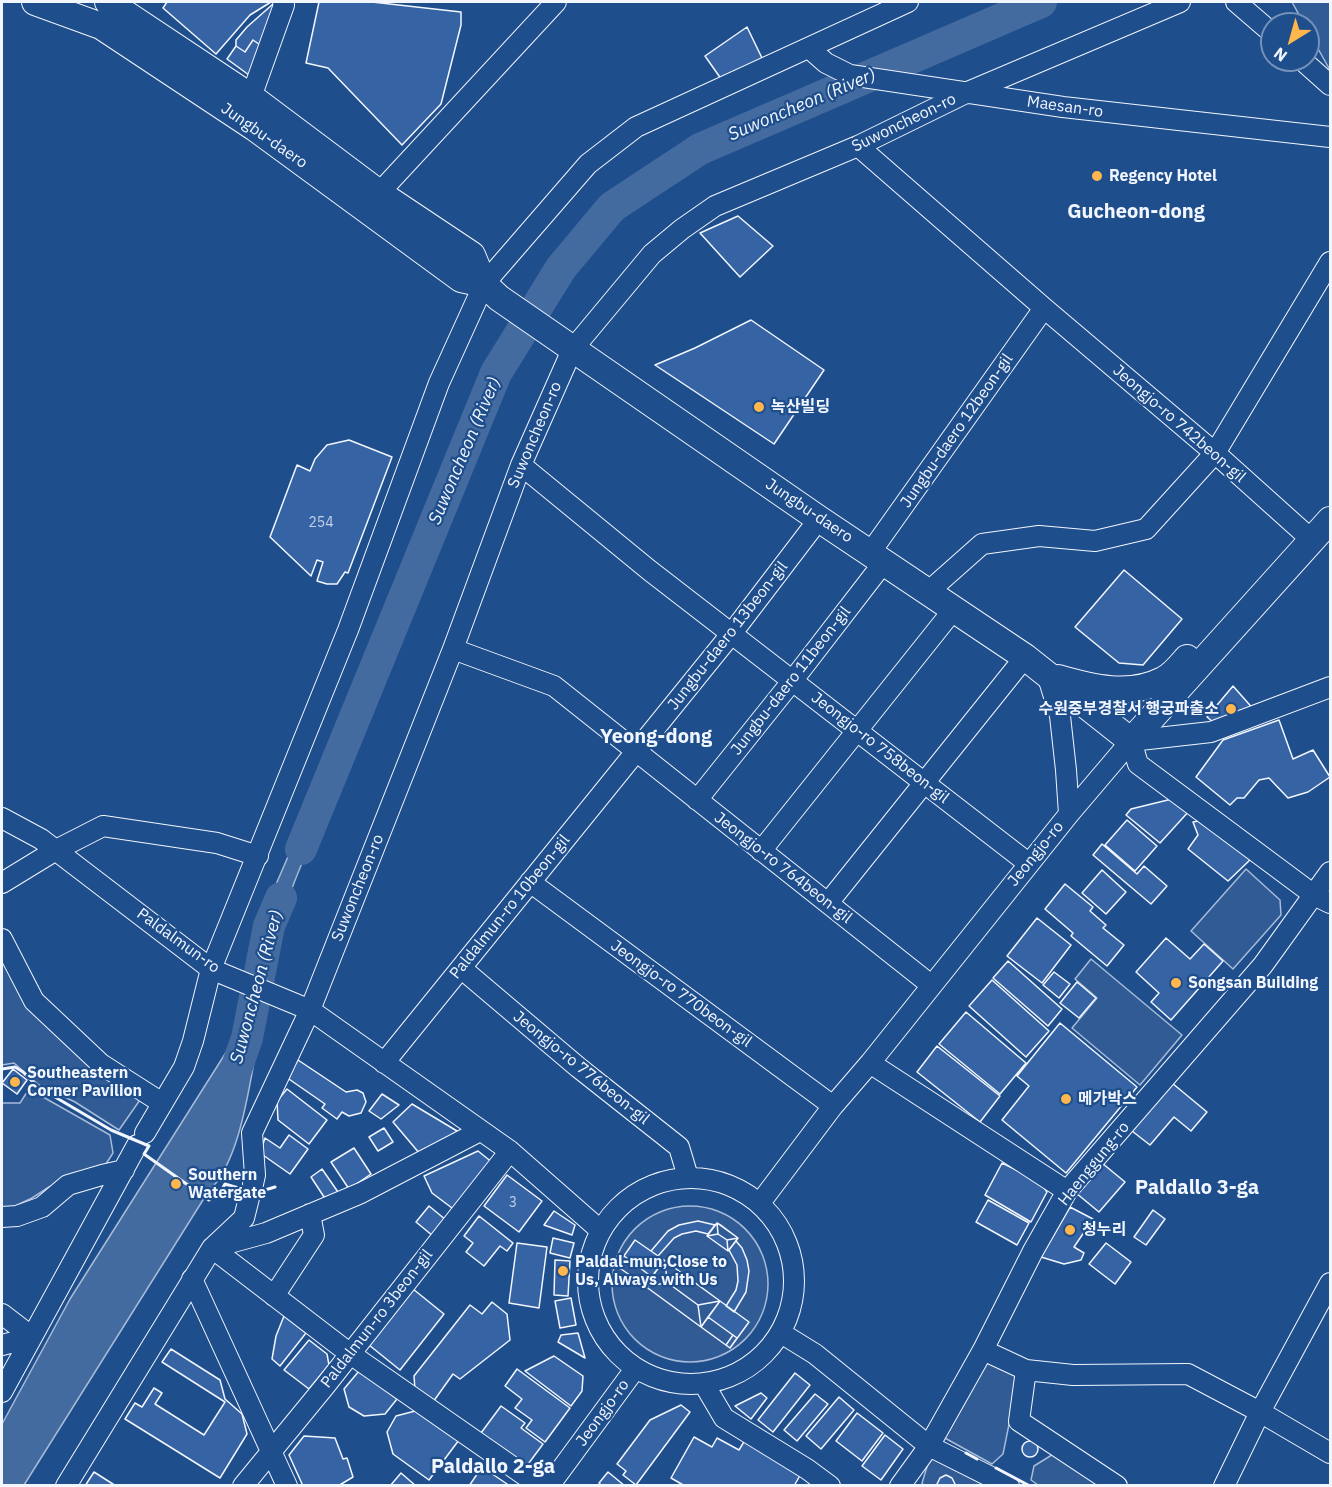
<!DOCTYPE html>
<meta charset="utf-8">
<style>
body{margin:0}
#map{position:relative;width:1332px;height:1487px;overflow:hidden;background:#1f4e8c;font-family:"IBM Plex Sans",sans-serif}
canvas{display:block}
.frame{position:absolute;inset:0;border:3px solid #f2f6ff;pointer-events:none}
.north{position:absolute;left:1260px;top:12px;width:60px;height:60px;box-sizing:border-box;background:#1f4e8c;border:2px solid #7391ba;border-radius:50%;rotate:217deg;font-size:16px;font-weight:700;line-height:24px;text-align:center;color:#f2f6ff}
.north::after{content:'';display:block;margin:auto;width:21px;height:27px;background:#ffb74d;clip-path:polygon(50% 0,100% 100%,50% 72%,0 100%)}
</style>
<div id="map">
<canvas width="1332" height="1487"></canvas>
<div class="frame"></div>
<div class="north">N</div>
</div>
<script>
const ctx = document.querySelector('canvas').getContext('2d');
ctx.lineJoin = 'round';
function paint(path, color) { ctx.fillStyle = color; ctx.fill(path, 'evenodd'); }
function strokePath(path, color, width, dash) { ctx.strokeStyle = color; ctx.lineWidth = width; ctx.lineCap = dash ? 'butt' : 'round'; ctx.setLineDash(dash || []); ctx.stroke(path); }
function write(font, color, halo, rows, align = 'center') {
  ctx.font = font + ' "IBM Plex Sans","Noto Sans KR",sans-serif'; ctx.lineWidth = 4.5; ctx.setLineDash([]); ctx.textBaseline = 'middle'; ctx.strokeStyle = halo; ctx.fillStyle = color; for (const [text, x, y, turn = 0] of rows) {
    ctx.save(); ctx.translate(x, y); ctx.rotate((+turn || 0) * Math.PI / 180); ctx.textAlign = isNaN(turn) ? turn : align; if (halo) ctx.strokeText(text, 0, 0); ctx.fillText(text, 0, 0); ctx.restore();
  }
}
const built = new Path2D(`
 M1292,2H1330V70L1308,31V24H1304Z
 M1246,869L1280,900L1281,915L1233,969L1191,931Z
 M2,952L18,979L142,1097L119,1130L75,1102L39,1085L14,1063L2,1065Z
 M1091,959L1182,1035L1140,1085L1072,1028L1097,998L1075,979Z
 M29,1089L110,1135L113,1153L104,1167L49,1187L32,1198L13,1207L2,1209V1103H20Z
 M612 1284a78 78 0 1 1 156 0a78 78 0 1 1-156 0Z
 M984,1358L1019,1375L1003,1454L992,1464L943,1437Z
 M1055,1453L1107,1485H1038L1031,1480L1034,1466Z
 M931,1454L985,1485L924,1486L922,1483Z`);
paint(built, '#305b95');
strokePath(built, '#a8bbd7', 1.5);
const water = new Path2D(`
 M309,808L326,813C305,853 286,896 277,940L253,935L261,932L274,889Z
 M237,1035L258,1041C249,1085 241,1161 208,1192L24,1485H2V1424L70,1299Z`);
paint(water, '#446ba0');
strokePath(water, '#a8bbd7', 1.5);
strokePath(new Path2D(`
 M301,849L496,373L561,268L612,207L700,149L1041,2
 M233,1078L247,1038L269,926L281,898`), '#446ba0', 32);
const building = new Path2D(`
 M167,2H271L250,15L216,54L163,8Z
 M319,2H372L461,12V25L441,104L402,145L328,68L306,63Z
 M273,4L274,22L266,49L253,40L245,52L236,46V40L247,27Z
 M747,27L762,58L724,83L705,56Z
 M253,40L266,49L249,75L227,59L236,46L245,52Z
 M738,216L773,246L740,277L700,233Z
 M751,320L824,370L774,444L655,365L695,348Z
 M349,440L392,457L348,573L345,572L337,584H327L317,581L323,562L317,560L311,576L270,537L297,465L310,471L315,459L327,445Z
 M1124,570L1182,619L1143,665L1119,663L1075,627Z
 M1233,686L1256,712L1219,727L1207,717Z
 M1279,720L1293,759L1313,750L1330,777L1308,792L1288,798L1269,778L1259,780L1244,798H1237L1230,805L1196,777L1223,740Z
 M1176,798L1190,810L1160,843L1126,815L1131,809Z
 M1127,820L1157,846L1135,871L1105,845Z
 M1204,820L1251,859L1228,881L1188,849L1198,835L1193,822Z
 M1102,844L1137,874L1144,866L1167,886L1151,904L1093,855Z
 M1102,870L1126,892L1106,914L1082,893Z
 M1065,884L1093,907L1090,911L1106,925L1103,928L1124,945L1107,966L1071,936L1073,933L1045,909Z
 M1037,918L1071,945L1042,983L1007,956Z
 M1166,938L1190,959L1204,944L1223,961L1171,1020L1151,1002L1159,993L1136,972Z
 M1008,961L1062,1009L1048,1026L993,978Z
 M1054,972L1070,984L1059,998L1043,985Z
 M992,980L1049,1031L1026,1057L969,1006Z
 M1077,982L1096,998L1079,1018L1060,1003Z
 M966,1012L1026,1063L1000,1094L939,1044Z
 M1060,1023L1137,1087L1066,1173L1002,1120L1029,1086L1017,1076Z
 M937,1046L1000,1096L980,1122L917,1072Z
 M298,1060L346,1092L357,1090L363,1093L366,1102L361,1113L349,1116L342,1112L337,1119L322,1108L325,1104L286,1077Z
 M13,1069L27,1080L17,1094L2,1083Z
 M1172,1083L1207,1112L1191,1131L1174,1117L1150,1145L1132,1131Z
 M287,1089L327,1120L309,1144L278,1120L277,1101Z
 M382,1094L399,1105L381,1119L369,1111Z
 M412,1104L457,1131L455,1138L420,1154L393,1122Z
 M384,1128L393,1142L378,1151L369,1137Z
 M289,1135L308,1149L290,1174L260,1153L265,1138L280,1148Z
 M354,1148L371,1174L349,1189L331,1162Z
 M478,1151L493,1163L456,1211L432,1193L424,1176Z
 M1002,1163L1039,1181L1047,1192L1031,1222L985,1195Z
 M1102,1163L1125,1182L1099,1212L1076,1193Z
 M322,1169L338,1192L326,1200L311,1177Z
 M507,1175L542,1201L519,1232L484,1206Z
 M988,1200L1029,1223L1017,1245L976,1222Z
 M429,1206L446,1220L433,1236L416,1222Z
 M1070,1207L1093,1219L1074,1247L1084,1253L1081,1260L1064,1264L1041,1257Z
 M1153,1210L1165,1219L1146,1245L1134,1237Z
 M554,1211L575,1225L572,1235L544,1225Z
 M479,1216L513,1243L507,1251L500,1246L484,1266L466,1252L473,1243L464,1236Z
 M698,1221L715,1225L708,1234L696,1231L682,1234L674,1238L658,1256L651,1251L668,1231L679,1225Z
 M717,1223L738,1238L728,1251L707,1236Z
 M717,1223L722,1226L738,1238L727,1240L718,1234Z
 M717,1223L718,1234L707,1236L715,1225Z
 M553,1238L574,1243L570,1258L550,1253Z
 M738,1238L736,1241L728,1251L727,1240Z
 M635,1240L664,1260L645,1286L617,1266Z
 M736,1241L742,1248L747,1260L749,1271L746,1292L734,1312L726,1306L736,1290L738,1281L737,1265L729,1250Z
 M517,1243L547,1247L539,1308L509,1303Z
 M1106,1243L1131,1262L1115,1284L1089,1264Z
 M624,1256L628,1259L621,1269L617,1266Z
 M624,1256L652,1277L645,1286L617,1266Z
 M555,1260L570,1261L568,1296L554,1295Z
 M664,1260L720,1301L701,1327L645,1286Z
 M664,1260L668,1283L645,1286L652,1277Z
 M664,1260L698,1285L720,1301L698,1305L668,1283Z
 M668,1283L698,1305L701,1327L645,1286Z
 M413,1289L444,1314L400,1370L369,1345Z
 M571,1298L576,1325L560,1328L555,1301Z
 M720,1301L708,1317L701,1327L698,1305Z
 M720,1301L749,1322L730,1348L701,1327Z
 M492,1302L507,1314L510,1340L460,1379L453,1374L433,1402L415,1389L414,1376L470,1305L482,1314Z
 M284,1316L306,1333L280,1366L272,1359L276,1336Z
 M708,1317L737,1338L730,1348L701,1327Z
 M578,1333L585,1358L558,1342L561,1335Z
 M733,1335L737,1338L730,1348L726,1345Z
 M309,1340L327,1354L329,1365L309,1389L284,1370Z
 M171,1349L220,1380L225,1399L242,1414L247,1434L220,1478L125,1419L135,1403L142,1407L154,1388L162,1393L155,1404L204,1435L225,1402L162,1362Z
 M554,1356L583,1376L582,1391L571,1406L525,1371Z
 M517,1369L570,1408L545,1442L526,1428L532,1420L515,1408L522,1399L505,1386Z
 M359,1371L397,1399L385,1414L364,1416L349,1407L344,1389Z
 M795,1373L810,1385L773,1432L758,1420Z
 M761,1393L767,1398L751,1419L735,1406Z
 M815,1394L828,1404L797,1441L784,1430Z
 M839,1397L854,1410L821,1449L806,1436Z
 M681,1405L690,1412L636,1485L623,1475L626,1471L617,1464L650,1420Z
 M501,1406L525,1423L521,1428L543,1444L523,1471L478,1437Z
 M419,1410L459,1440L429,1480L393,1454L387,1432L396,1416Z
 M857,1413L883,1433L862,1461L836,1441Z
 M885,1435L903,1449L881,1480L862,1466Z
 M304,1436L335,1438L343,1459L347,1458L353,1477L338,1486H303L289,1455Z
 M694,1437L712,1447L717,1438L739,1450L745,1440L802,1472L794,1486H685L671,1478Z
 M1022 1449a8 8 0 1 1 16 0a8 8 0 1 1-16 0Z
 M482,1467L510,1486H469Z
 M94,1472L116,1486H85Z
 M608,1472L625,1486H602L599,1483Z
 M401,1473L416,1486H390Z
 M946,1475L952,1478L956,1486H936L940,1478Z`);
paint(building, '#3563a3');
strokePath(building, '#f2f6ff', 1.5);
const minor = new Path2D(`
 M1236,2L1272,33
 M809,48L826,63L850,75L1063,107L1330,137
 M1302,60L1330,85
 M251,97L284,5L283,2
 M858,146L1044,308L1215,453L1313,541
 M379,193L556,2
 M521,465L649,570L1028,863
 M870,553L1044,308
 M929,591L982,544L1039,536L1095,541L1146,529L1215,453L1330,262
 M453,649L554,686L931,985
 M1047,674L1060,716L1066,770L1069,814
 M1131,741L1138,764L1314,895L1330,903
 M1131,741L1211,732L1330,687
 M697,800L793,680L884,562
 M2,818L41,839L211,969L310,1010L510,1151L600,1230
 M761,851L954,609
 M530,882L833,1106
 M2,883L56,850L103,826L217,843L258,856
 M828,903L1025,657
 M2,939L34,1001L101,1064L162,1103
 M461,968L579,1068L679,1147L688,1177
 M384,1063L732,633L819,519
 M870,1063L1067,1191
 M145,1133L184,1067L193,1041L211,969L348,630L439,383L484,284L588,164L636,127L908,2
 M588 1281a103 103 0 1 1 206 0a103 103 0 1 1-206 0Z
 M253,1184L255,1175L252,1133L310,1010L453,649L521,465L572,350L652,254L682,229L715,206L858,146L968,92L1180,2
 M760,1203L833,1106L870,1063L1069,814L1131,741
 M2,1217L17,1216L42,1207L68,1185L102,1175L124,1170
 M215,1247L266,1233L361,1193L480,1131
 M212,1248L349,1353L540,1486
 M192,1279L287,1486
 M274,1296L314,1235L310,1214
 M2,1314L32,1337
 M781,1333L815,1354L929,1446L1009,1486
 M2,1345L32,1337
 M983,1350L1026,1370L1073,1375L1188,1374L1260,1412L1330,1453
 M1026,1370L1019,1421L1117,1486
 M704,1384L724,1418L807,1469L830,1486
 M2,1392L137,1145
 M66,1486L212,1248L244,1218L249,1198
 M243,1486L325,1386L510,1151
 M549,1486L635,1369
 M900,1486L929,1446L983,1350L1033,1251L1067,1191L1263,965L1330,872
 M1224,1486L1260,1412L1330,1283`);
const major = new Path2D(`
 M35,2L101,26L255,128L461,279L484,284
 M108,2L251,97L379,193L472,255L484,284L499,298L819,519L1025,657L1131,741L1330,520
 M1058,678C1092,688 1130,697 1163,680C1172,676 1180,666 1187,658`);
strokePath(minor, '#f2f6ff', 22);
strokePath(major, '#f2f6ff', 28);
strokePath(minor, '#1f4e8c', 20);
strokePath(major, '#1f4e8c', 26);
strokePath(new Path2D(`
 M2,1069L15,1067L23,1072L38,1087L111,1130L149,1146L144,1154L209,1200L217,1189L221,1191L225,1184L255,1193L275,1187
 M966,1453L977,1459
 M996,1468L1030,1486`), '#f2f6ff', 3);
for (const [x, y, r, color] of [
 [1097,176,6,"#ffb74d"],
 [759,407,6,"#ffb74d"],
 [1231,709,6,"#ffb74d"],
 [1176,983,6,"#ffb74d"],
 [15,1082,6,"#ffb74d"],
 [1066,1099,6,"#ffb74d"],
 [176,1184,6,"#ffb74d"],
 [1070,1230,6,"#ffb74d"],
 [563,1271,6,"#ffb74d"]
]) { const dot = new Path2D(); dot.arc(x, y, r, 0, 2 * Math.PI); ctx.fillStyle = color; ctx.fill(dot); strokePath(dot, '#1f4e8c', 2); }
write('14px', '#c3d1e8', null, [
 ["254",321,523],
 ["3",513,1203]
]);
write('16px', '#f2f6ff', '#1f4e8c', [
 ["Maesan-ro",1065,107,8],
 ["Suwoncheon-ro",904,123,-26],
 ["Jungbu-daero",264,136,35],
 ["Jeongjo-ro 742beon-gil",1179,424,41],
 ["Jungbu-daero 12beon-gil",957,431,-55],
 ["Suwoncheon-ro",535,435,-67],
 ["Jungbu-daero",809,511,34],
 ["Jungbu-daero 13beon-gil",728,636,-52],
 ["Jungbu-daero 11beon-gil",791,681,-52],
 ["Jeongjo-ro 758beon-gil",880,748,38],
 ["Jeongjo-ro",1036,854,-51],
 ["Jeongjo-ro 764beon-gil",783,868,38],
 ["Suwoncheon-ro",358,888,-68],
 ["Paldalmun-ro 10beon-gil",510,907,-51],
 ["Paldalmun-ro",178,941,36],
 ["Jeongjo-ro 770beon-gil",681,994,36],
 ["Jeongjo-ro 776beon-gil",581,1068,39],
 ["Haenggung-ro",1094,1164,-51],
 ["Paldalmun-ro 3beon-gil",377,1319,-52],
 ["Jeongjo-ro",603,1413,-54]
]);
write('bold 16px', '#f2f6ff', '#1f4e8c', [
 ["Regency Hotel",1109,176],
 ["녹산빌딩",771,407],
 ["수원중부경찰서 행궁파출소",1219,709,"right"],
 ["Songsan Building",1188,983],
 ["Southeastern",27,1073],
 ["Corner Pavilion",27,1091],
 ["메가박스",1078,1099],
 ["Southern",188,1175],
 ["Watergate",188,1193],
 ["청누리",1082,1230],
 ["Paldal-mun,Close to",575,1262],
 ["Us, Always with Us",575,1280]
], 'left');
write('italic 18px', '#f2f6ff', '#1f4e8c', [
 ["Suwoncheon (River)",802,105,-23],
 ["Suwoncheon (River)",465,451,-67],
 ["Suwoncheon (River)",257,987,-75]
]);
write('bold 20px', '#f2f6ff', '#1f4e8c', [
 ["Gucheon-dong",1136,212],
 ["Yeong-dong",656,737],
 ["Paldallo 3-ga",1197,1188],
 ["Paldallo 2-ga",493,1467]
]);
</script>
